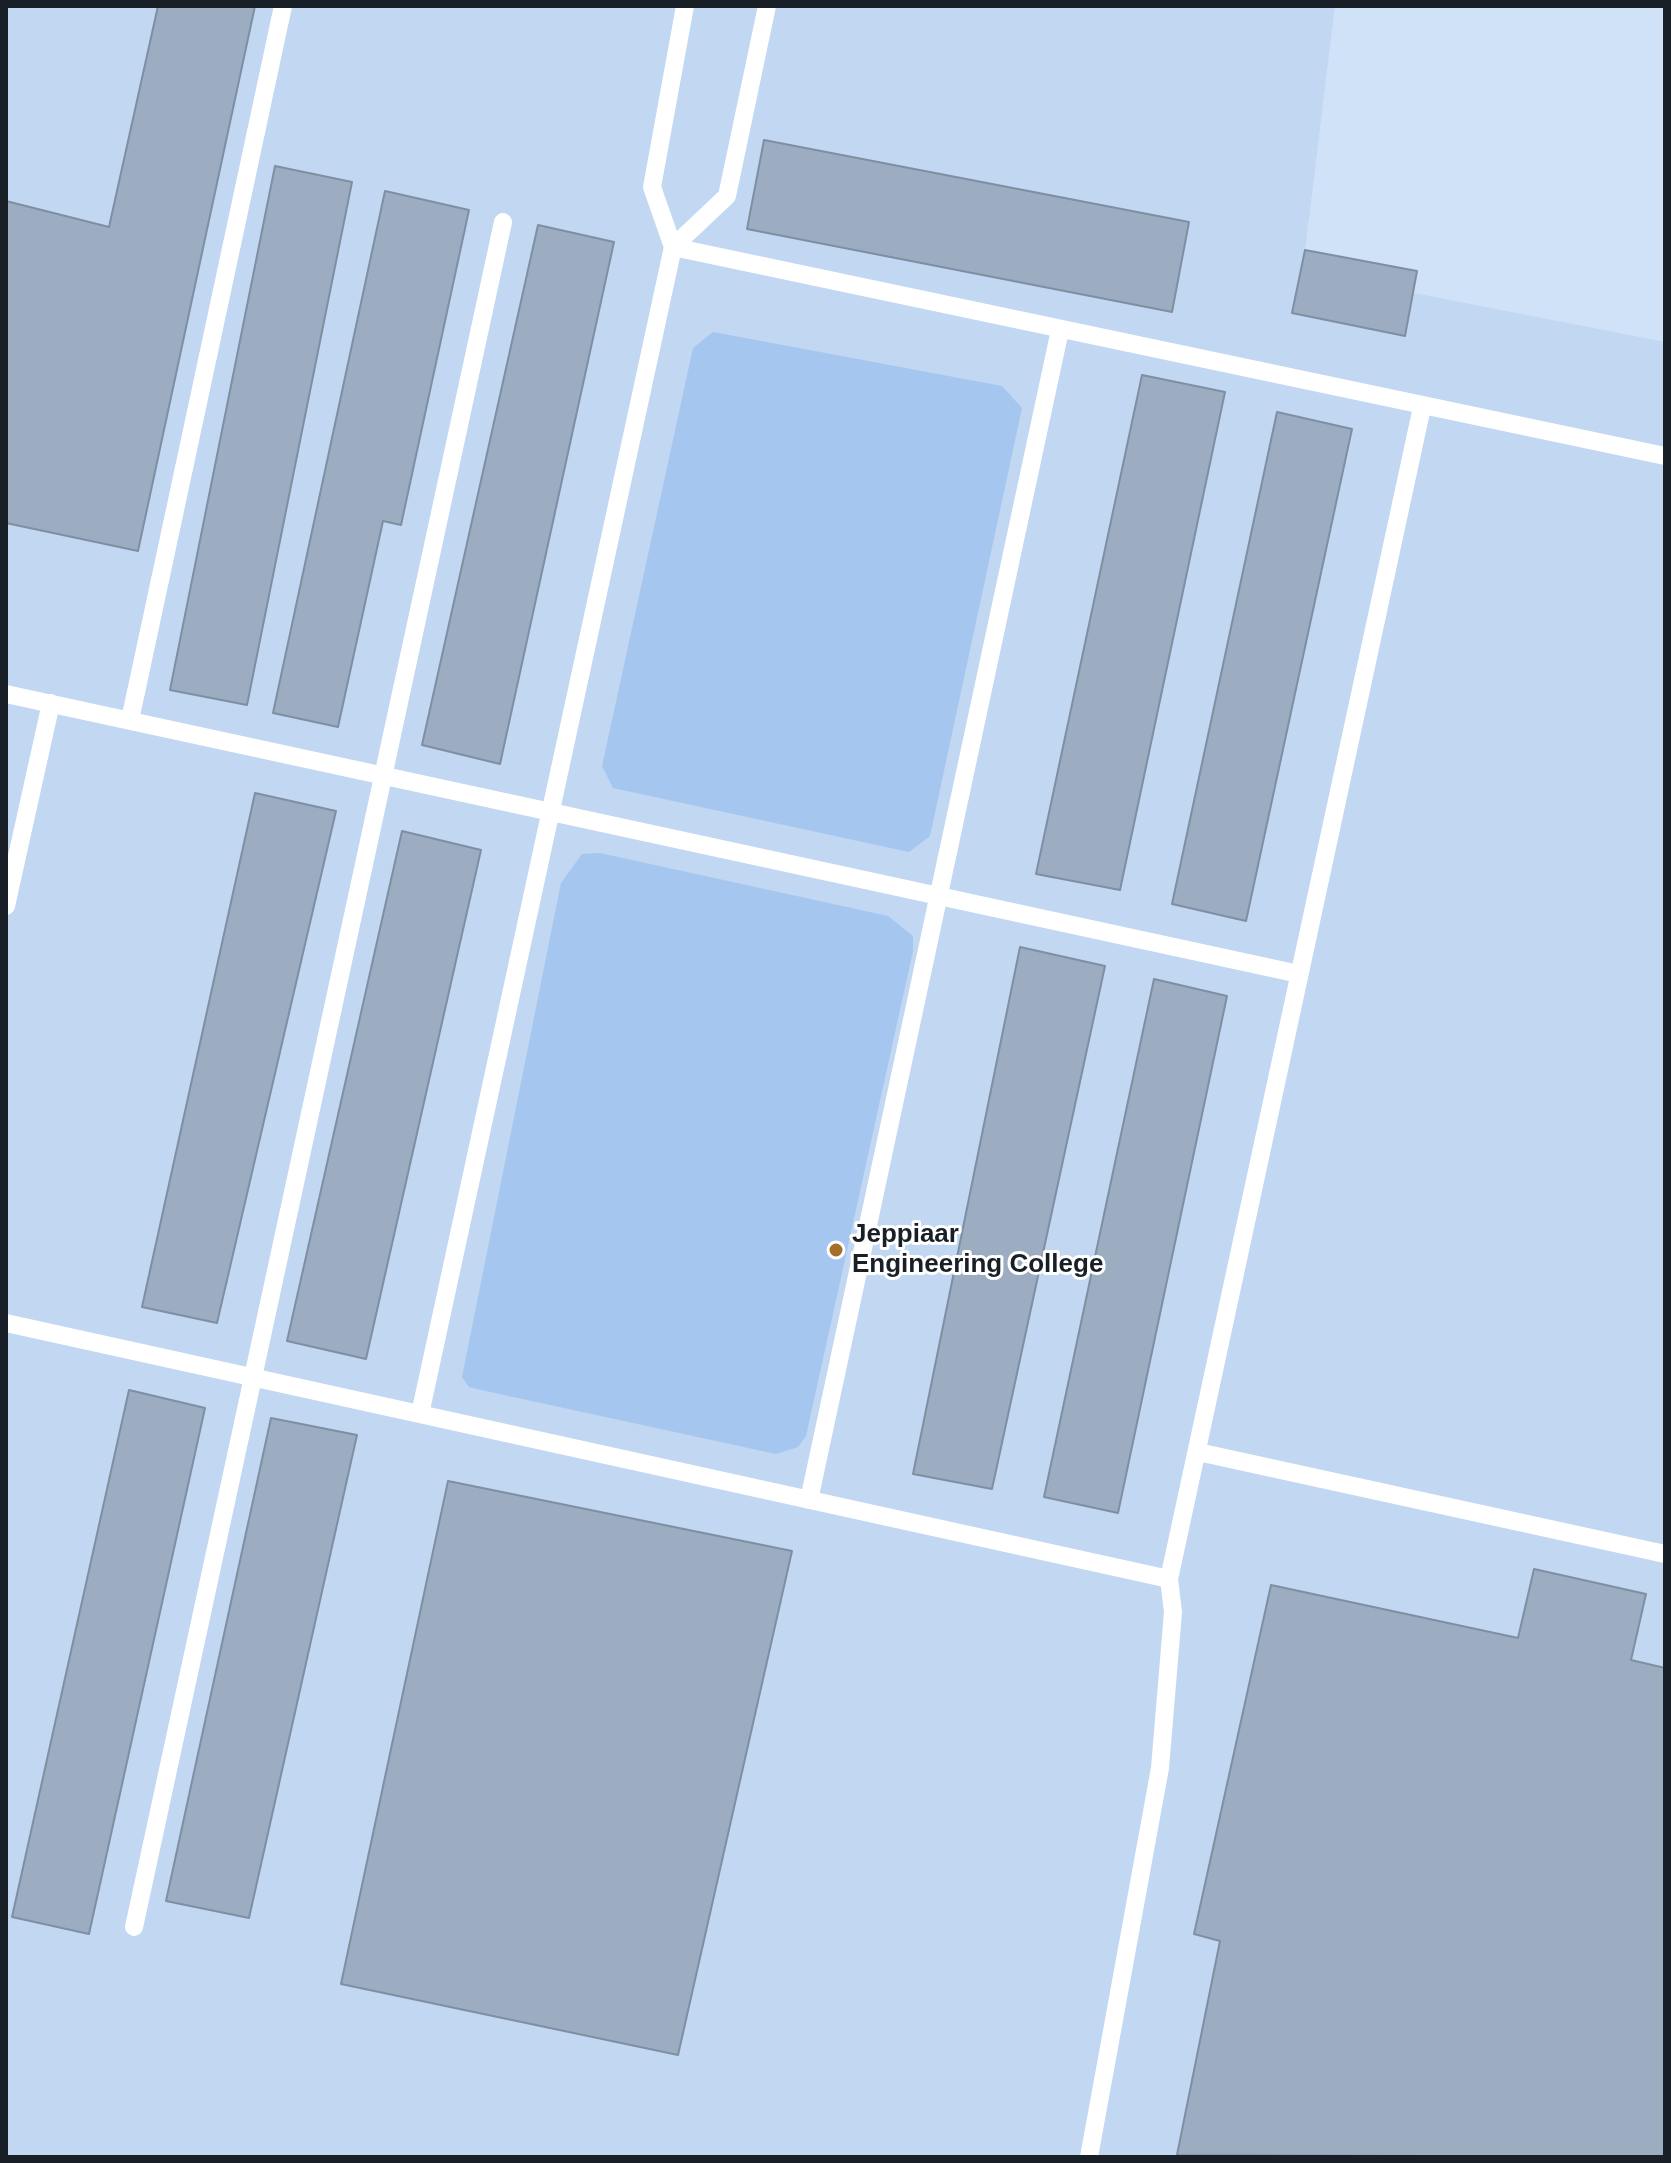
<!DOCTYPE html>
<style>
body{margin:0}
#map{position:relative;width:1671px;height:2163px;overflow:hidden;background:#d0e2f7;font-family:Helvetica,sans-serif}
canvas{display:block}
.frame{position:absolute;inset:0;border:8px solid #191f27;pointer-events:none}
</style>
<div id="map">
<canvas width="1671" height="2163"></canvas>
<div class="frame"></div>
</div>
<script>
const ctx = document.querySelector('canvas').getContext('2d');
ctx.lineJoin = 'round';
function paint(path, color) { ctx.fillStyle = color; ctx.fill(path, 'evenodd'); }
function strokePath(path, color, width, dash) { ctx.strokeStyle = color; ctx.lineWidth = width; ctx.lineCap = dash ? 'butt' : 'round'; ctx.setLineDash(dash || []); ctx.stroke(path); }
function write(font, color, halo, rows, align = 'center') {
  ctx.font = font + ' Helvetica,sans-serif'; ctx.lineWidth = 6; ctx.setLineDash([]); ctx.textBaseline = 'middle'; ctx.strokeStyle = halo; ctx.fillStyle = color; for (const [text, x, y, turn = 0] of rows) {
    ctx.save(); ctx.translate(x, y); ctx.rotate((+turn || 0) * Math.PI / 180); ctx.textAlign = isNaN(turn) ? turn : align; if (halo) ctx.strokeText(text, 0, 0); ctx.fillText(text, 0, 0); ctx.restore();
  }
}
paint(new Path2D(`
 M6,6H1335L1305,250L1417,271L1414,293L1665,342V2157H6Z`), '#c1d7f2');
paint(new Path2D(`
 M713,332L1002,386L1022,408L930,836L909,852L613,788L602,766L693,348Z
 M600,853L888,916L913,936V951L806,1436L798,1447L776,1454L481,1390L469,1387L462,1377L561,883L582,854Z`), '#a5c6ee');
const building = new Path2D(`
 M158,6H255L138,551L6,523V201L109,227Z
 M764,140L1189,222L1172,312L747,229Z
 M275,166L352,182L247,705L170,690Z
 M385,191L469,210L401,525L383,521L338,727L273,713Z
 M538,225L614,242L500,764L422,745Z
 M1305,250L1417,271L1405,336L1292,313Z
 M1142,375L1225,392L1120,890L1036,874Z
 M1277,412L1352,429L1246,921L1172,904Z
 M255,793L336,811L217,1323L142,1307Z
 M402,831L481,850L366,1359L287,1341Z
 M1020,947L1105,966L992,1489L913,1474Z
 M1154,979L1227,996L1118,1513L1044,1497Z
 M129,1390L205,1408L89,1934L12,1917Z
 M271,1418L357,1435L249,1918L166,1901Z
 M448,1481L792,1551L678,2055L341,1984Z
 M1534,1569L1646,1594L1631,1660L1665,1668V2157L1177,2155L1220,1941L1194,1934L1271,1585L1518,1638Z`);
paint(building, '#9cadc1');
strokePath(building, '#7f8fa3', 2);
strokePath(new Path2D(`
 M673,247L1665,456
 M673,247L727,196L767,6
 M6,694L1299,974
 M130,720L283,6
 M6,906L51,703
 M6,1323L1169,1579
 M420,1414L673,247L652,187L685,6
 M1198,1452L1665,1554
 M809,1500L1060,330
 M134,1927L503,222
 M1089,2157L1160,1768L1173,1612L1169,1579L1422,407`), '#fff', 18);
for (const [x, y, r, color] of [
 [836,1250,8,"#a66e2b"]
]) { const dot = new Path2D(); dot.arc(x, y, r, 0, 2 * Math.PI); ctx.fillStyle = color; ctx.fill(dot); strokePath(dot, '#fff', 3); }
write('bold 26px', '#191f27', '#fff', [
 ["Jeppiaar",852,1235],
 ["Engineering College",852,1265]
], 'left');
</script>
